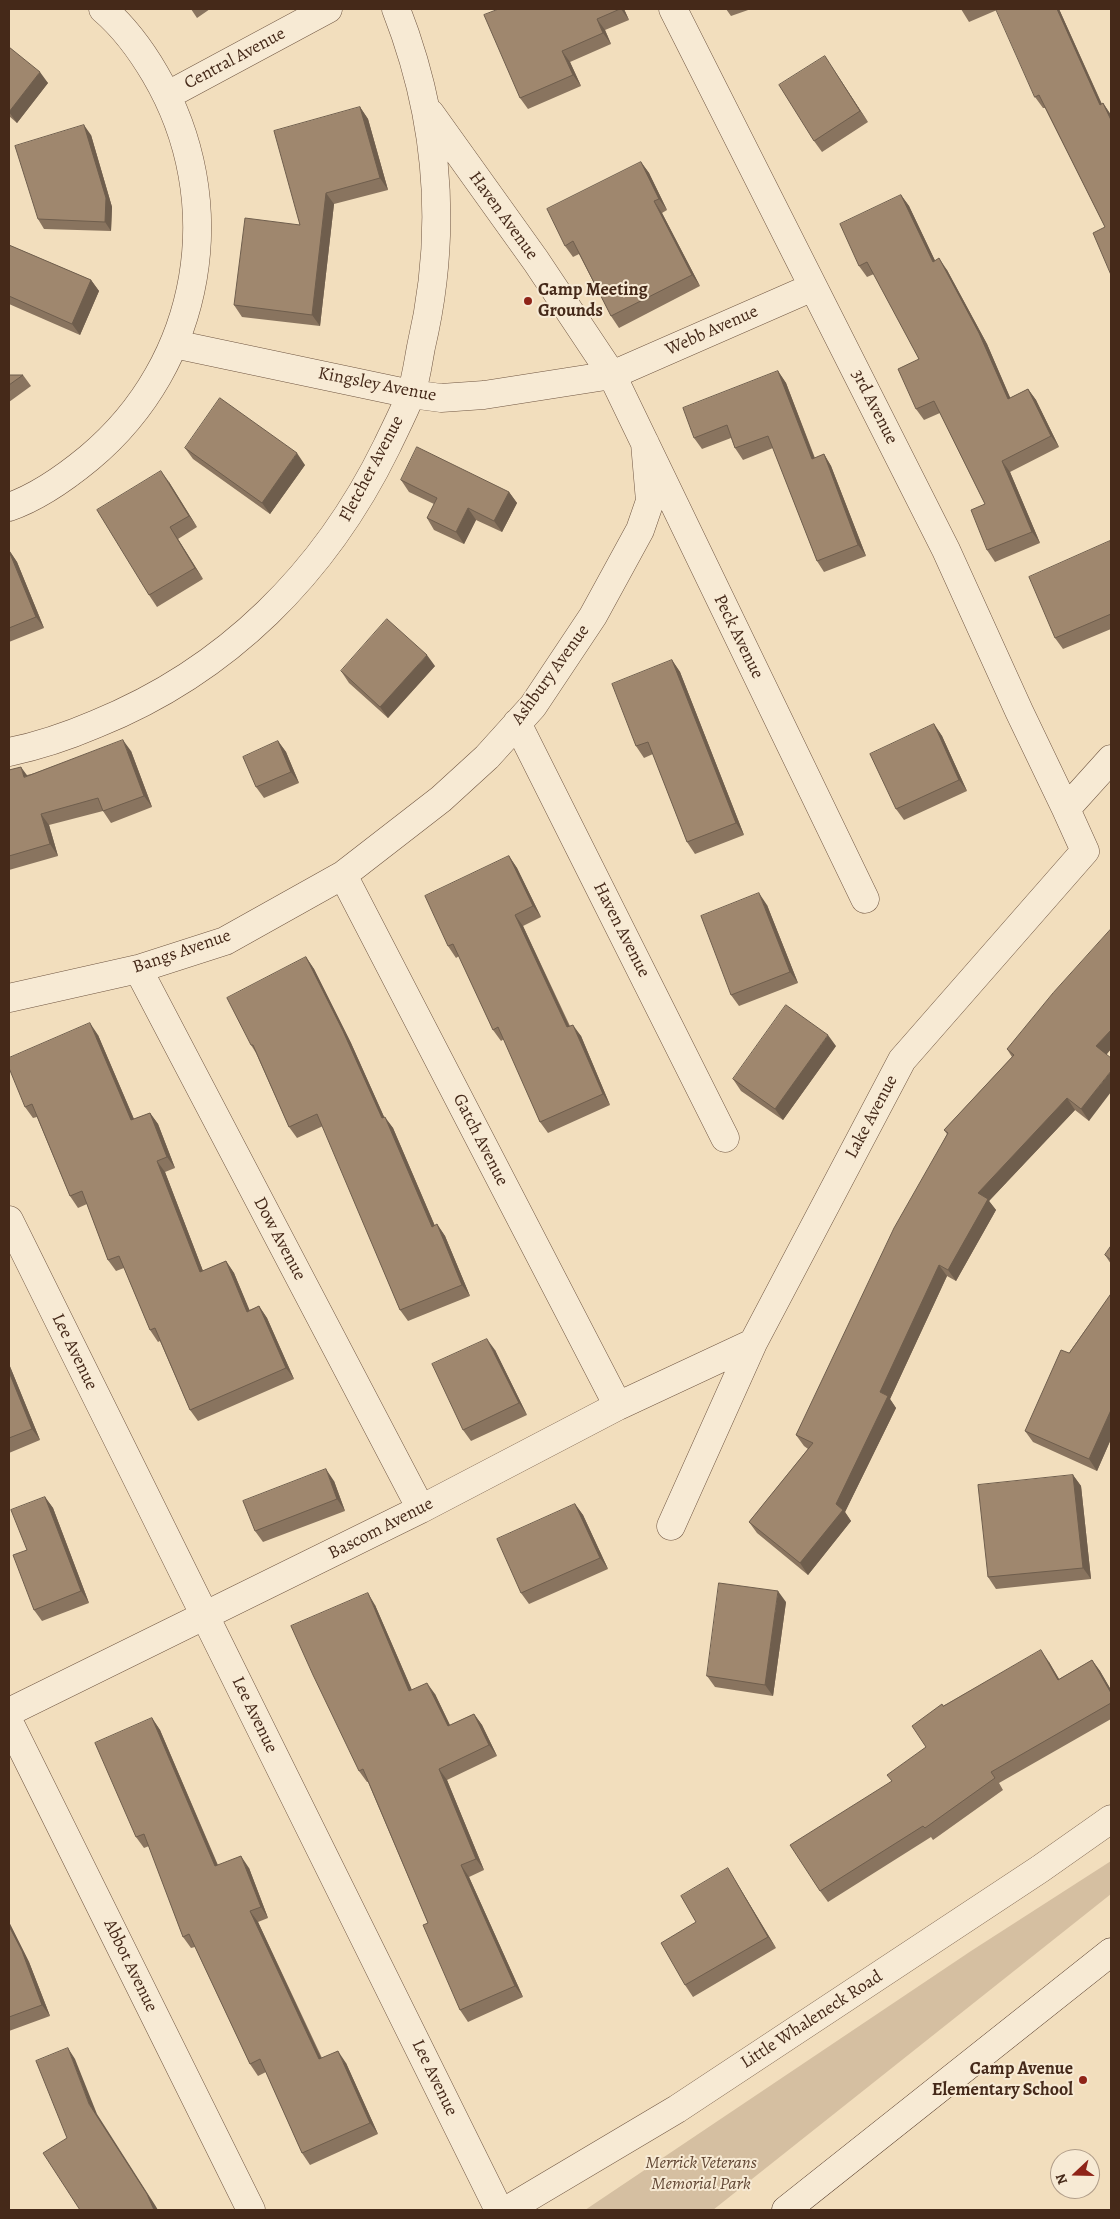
<!DOCTYPE html>
<style>
body{margin:0}
#map{position:relative;width:1120px;height:2219px;overflow:hidden;background:#f2debd;font-family:Alegreya,serif}
canvas{display:block}
.frame{position:absolute;inset:0;border:10px solid #452919;pointer-events:none}
.north{position:absolute;left:1050px;top:2149px;width:50px;height:50px;box-sizing:border-box;background:#f7ead4;border:1px solid #b09d89;border-radius:50%;rotate:249deg;font-size:14px;font-weight:700;line-height:20px;text-align:center;color:#452919}
.north::after{content:'';display:block;margin:auto;width:18px;height:22px;background:#8f2418;clip-path:polygon(50% 0,100% 100%,50% 72%,0 100%)}
</style>
<div id="map">
<canvas width="1120" height="2219"></canvas>
<div class="frame"></div>
<div class="north">N</div>
</div>
<script>
const ctx = document.querySelector('canvas').getContext('2d');
ctx.lineJoin = 'round';
function paint(path, color) { ctx.fillStyle = color; ctx.fill(path, 'evenodd'); }
function strokePath(path, color, width, dash) { ctx.strokeStyle = color; ctx.lineWidth = width; ctx.lineCap = dash ? 'butt' : 'round'; ctx.setLineDash(dash || []); ctx.stroke(path); }
function write(font, color, halo, rows, align = 'center') {
  ctx.font = font + ' Alegreya,serif'; ctx.lineWidth = 4; ctx.setLineDash([]); ctx.textBaseline = 'middle'; ctx.strokeStyle = halo; ctx.fillStyle = color; for (const [text, x, y, turn = 0] of rows) {
    ctx.save(); ctx.translate(x, y); ctx.rotate((+turn || 0) * Math.PI / 180); ctx.textAlign = isNaN(turn) ? turn : align; if (halo) ctx.strokeText(text, 0, 0); ctx.fillText(text, 0, 0); ctx.restore();
  }
}
paint(new Path2D(`
 M1111,1861V1894L713,2210H585L971,1951Z`), '#d5bfa1');
const street = new Path2D(`
 M673,9L946,550L1019,711L1066,809
 M168,95L328,9
 M430,113L536,261L612,375L865,899
 M174,344L411,394L441,398L484,395L612,375L813,287
 M9,507C38,497 66,477 89,458C203,363 230,201 155,74C141,50 124,27 103,9
 M517,723L725,1138
 M9,752C38,746 68,736 96,724C227,671 325,573 387,446C395,429 404,412 411,394C416,379 418,363 421,347C448,232 439,119 396,9
 M343,875L618,1406
 M138,969L421,1509
 M9,998L138,969L225,941L343,875L441,799L487,757L533,706L593,616L640,530L650,501L645,443
 M9,1220L499,2210
 M671,1526L753,1343L902,1060L1085,851L1066,809L1111,759
 M9,1712L421,1509L618,1406L753,1343
 M9,1722L251,2210
 M507,2210L677,2109L1040,1869L1111,1819`);
const secondary = new Path2D(`
 M786,2210L1111,1952`);
strokePath(street, '#705642', 29);
strokePath(secondary, '#452919', 29);
strokePath(street, '#f7ead4', 28);
strokePath(secondary, '#f7ead4', 28);
paint(new Path2D(`
 M191,9H210L197,18Z
 M499,9H624L629,20L605,30L611,44L570,62L581,86L528,109L520,98Z
 M726,9H751L731,16Z
 M961,9H1059L1102,104L1103,103L1111,115V275L1105,227L1045,108H1043L1035,97L997,10L969,22Z
 M9,47L48,83L17,123L9,116Z
 M832,67L868,122L822,152L814,141Z
 M360,107L368,119L388,190L334,204L320,326L242,317L234,305L300,225Z
 M91,135L112,207L111,231L44,229L38,219Z
 M641,162L649,173L667,210L662,213L700,286L619,328L611,316L579,254L573,257L565,246Z
 M901,195L909,206L935,261L947,270L987,344L1010,398L1028,389L1036,400L1059,447L1010,472L1040,543L995,562L987,550L985,504L940,413L924,420L916,409L919,359L874,274L867,277L859,266Z
 M9,245L91,280L99,291L80,335L9,304Z
 M778,371L786,383L815,458L824,454L831,466L866,556L824,572L817,561L773,448L743,460L735,448L731,438L702,449L694,438Z
 M9,375H23L31,386L9,402Z
 M185,448L305,465L270,514L193,459Z
 M401,480L509,492L517,503L502,532L476,520L464,544L434,530L427,518L434,504L409,492Z
 M169,482L197,527L178,539L203,579L157,607L149,595Z
 M1111,543V629L1063,649L1055,638Z
 M9,550L17,562L44,628L9,642Z
 M672,660L680,672L744,835L695,854L687,842L653,754L644,758L636,746Z
 M435,666L388,718L349,683L341,671Z
 M934,724L942,736L967,791L904,820L896,809Z
 M278,741L286,752L299,783L264,798L256,787Z
 M131,751L152,807L111,823L103,811L49,825L58,856L9,870V770L27,775Z
 M509,856L517,868L541,917L523,926L570,1026L581,1036L610,1105L548,1133L540,1122L504,1039L501,1041L493,1030L459,956L456,958L448,946Z
 M767,905L798,983L739,1006L731,995Z
 M1111,929V1049L1107,1054L1089,1121L1075,1110L989,1201L996,1210L956,1281L947,1276L890,1399L896,1408L845,1512L851,1521L808,1575L757,1533L749,1522L808,1449L804,1446L796,1435L947,1134L944,1130L1012,1057L1007,1049Z
 M306,957L314,969L351,1043L384,1117L393,1128L435,1226L437,1224L445,1236L470,1296L408,1321L400,1310L323,1126L297,1138L289,1127L256,1053L251,1045Z
 M98,1035L134,1119L150,1113L158,1124L175,1168L165,1172L203,1271L226,1261L234,1273L249,1310L259,1306L267,1318L294,1379L198,1421L190,1410L160,1341L158,1342L150,1330L124,1268L116,1271L108,1260L87,1204L78,1208L70,1196L37,1117L33,1118L25,1107Z
 M836,1046L783,1120L741,1091L733,1079Z
 M1111,1246V1264L1105,1255Z
 M1111,1294V1439L1097,1471L1033,1442L1025,1431L1069,1353Z
 M495,1350L527,1415L471,1441L463,1430Z
 M9,1364L40,1440L9,1453Z
 M1073,1475L1081,1486L1091,1579L996,1589L988,1577Z
 M334,1481L345,1511L263,1542L255,1531Z
 M45,1497L53,1508L89,1603L42,1621L34,1610L27,1550Z
 M575,1504L583,1515L608,1569L529,1604L521,1593Z
 M786,1602L773,1696L715,1687L707,1676Z
 M375,1605L412,1690L435,1694L450,1725L474,1714L482,1725L497,1756L447,1780L484,1870L469,1877L523,1997L468,2022L460,2010L428,1923L368,1782H367L359,1771Z
 M1092,1660L1100,1671L1111,1690V1719L999,1783L1003,1790L933,1840L931,1837L828,1902L820,1891L892,1781L926,1747L943,1706L1049,1662L1059,1679Z
 M152,1718L160,1730L218,1865L249,1868L268,1918L258,1922L322,2058L346,2063L378,2134L310,2165L302,2153L266,2072L258,2076L250,2064L195,1947L191,1948L183,1937L149,1846L144,1848L136,1837Z
 M735,1880L776,1948L693,1997L685,1985L696,1922Z
 M9,1922L29,1962L50,2016L9,2031Z`), '#89745f');
paint(new Path2D(`
 M621,9H624L629,20Z
 M1057,9H1059L1107,116L1100,105Z
 M597,19L605,30L611,44L603,33Z
 M562,51L570,62L581,86L573,75Z
 M825,56L832,67L868,122L860,111Z
 M40,72L48,83L17,123L9,112Z
 M1103,103L1111,115V120Z
 M360,107L368,119L388,190L380,178Z
 M84,125L91,135L112,207L111,231L105,222Z
 M641,162L649,173L667,210L659,199Z
 M326,193L334,204L320,326L312,315Z
 M901,195L909,206L941,273L933,262Z
 M654,201L662,213L700,286L692,275Z
 M939,258L947,270L987,344L1016,411L1008,399Z
 M91,280L99,291L80,335L72,324Z
 M778,371L786,383L819,470L812,459Z
 M1028,389L1036,400L1059,447L1051,436Z
 M297,453L305,465L270,514L262,503Z
 M824,454L831,466L866,556L858,545Z
 M1002,461L1010,472L1040,543L1032,532Z
 M161,471L169,482L197,527L189,516Z
 M509,492L517,503L502,532L494,521Z
 M468,508L476,520L464,544L456,532Z
 M170,527L178,539L203,579L195,568Z
 M9,550L17,562L44,628L36,617Z
 M427,655L435,666L388,718L380,707Z
 M672,660L680,672L744,835L736,823Z
 M934,724L942,736L967,791L959,780Z
 M123,740L131,751L152,807L144,796Z
 M278,741L286,752L299,783L291,772Z
 M21,767L29,778L24,777Z
 M41,814L49,825L58,856L50,844Z
 M509,856L517,868L541,917L533,906Z
 M759,893L767,905L798,983L790,972Z
 M515,915L523,926L575,1039L567,1027Z
 M306,957L314,969L351,1043L390,1130L382,1118Z
 M90,1023L98,1035L139,1131L131,1120Z
 M573,1025L581,1036L610,1105L603,1094Z
 M1111,1030V1049L1104,1057L1096,1046Z
 M828,1035L836,1046L783,1120L775,1109Z
 M1111,1071V1092L1089,1121L1081,1109Z
 M1067,1098L1075,1110L989,1201L996,1210L956,1281L948,1270L978,1193Z
 M150,1113L158,1124L175,1168L167,1157Z
 M385,1117L393,1128L440,1238L432,1227Z
 M157,1161L165,1172L208,1284L200,1272Z
 M437,1224L445,1236L470,1296L462,1285Z
 M226,1261L234,1273L255,1323L247,1312Z
 M939,1265L947,1276L890,1399L896,1408L845,1512L851,1521L808,1575L800,1563Z
 M259,1306L267,1318L294,1379L286,1368Z
 M487,1339L495,1350L527,1415L519,1403Z
 M9,1364L40,1440L32,1429L9,1372Z
 M1111,1410V1439L1097,1471L1089,1459Z
 M326,1469L334,1481L345,1511L337,1499Z
 M1073,1475L1081,1486L1091,1579L1083,1568Z
 M45,1497L53,1508L89,1603L81,1591Z
 M575,1504L583,1515L608,1569L600,1558Z
 M778,1591L786,1602L773,1696L765,1685Z
 M368,1593L375,1605L417,1702L409,1691Z
 M1041,1650L1049,1662L1066,1691L1058,1680Z
 M1092,1660L1100,1671L1111,1690V1693Z
 M427,1683L435,1694L456,1738L448,1726Z
 M474,1714L482,1725L497,1756L489,1745Z
 M152,1718L160,1730L223,1878L215,1866Z
 M439,1769L447,1780L484,1870L476,1859Z
 M241,1856L249,1868L268,1918L261,1907Z
 M461,1865L469,1877L523,1997L515,1986Z
 M728,1868L735,1880L776,1948L768,1937Z
 M250,1911L258,1922L327,2071L319,2059Z
 M9,1922L29,1962L50,2016L42,2005L9,1926Z
 M68,2048L75,2059L97,2114L155,2205L158,2210H154L89,2104Z
 M338,2051L346,2063L378,2134L370,2123Z`), '#6f5e4d');
const building = new Path2D(`
 M499,9H620L597,19L603,33L562,51L573,75L520,98L484,15Z
 M996,9H1057L1100,105L1103,103L1111,120V275L1093,233L1105,227L1039,95L1035,97Z
 M9,47L40,72L9,112Z
 M825,56L860,111L814,141L779,85Z
 M360,107L380,178L326,193L312,315L234,305L245,218L300,225L274,131Z
 M84,125L106,198L105,222L38,219L15,146Z
 M641,162L659,199L654,201L692,275L611,316L573,241L565,246L547,209Z
 M901,195L933,262L939,258L979,333L1008,399L1028,389L1051,436L1002,461L1032,532L987,550L971,510L985,504L934,401L916,409L898,369L919,359L867,262L859,266L840,224Z
 M9,245L91,280L72,324L9,296Z
 M778,371L812,459L824,454L858,545L817,561L768,436L735,448L727,425L694,438L683,408Z
 M9,375H23L9,385Z
 M220,398L297,453L262,503L185,448Z
 M417,447L509,492L494,521L468,508L456,532L427,518L437,498L401,480Z
 M161,471L189,516L170,527L195,568L149,595L97,510Z
 M1110,541L1111,545V614L1055,638L1029,577Z
 M9,551L36,617L9,628Z
 M387,619L427,655L380,707L341,671Z
 M672,660L736,823L687,842L648,742L636,746L612,684Z
 M934,724L959,780L896,809L870,754Z
 M123,740L144,796L103,811L98,798L41,814L50,844L9,856V770L21,767L24,777Z
 M278,741L291,772L256,787L243,757Z
 M509,856L533,906L515,915L567,1027L573,1025L603,1094L540,1122L498,1027L493,1030L453,944L448,946L425,896Z
 M759,893L790,972L731,995L701,916Z
 M1111,929V1030L1096,1046L1111,1058V1071L1081,1109L1067,1098L978,1193L988,1199L948,1270L939,1265L880,1392L888,1396L836,1504L843,1510L800,1563L749,1522L813,1443L796,1435L894,1228L948,1133L944,1130L1014,1055L1007,1049L1053,993Z
 M306,957L343,1031L382,1118L385,1117L432,1227L437,1224L462,1285L400,1310L317,1114L289,1127L253,1045H251L227,998Z
 M786,1005L828,1035L775,1109L733,1079Z
 M90,1023L131,1120L150,1113L167,1157L157,1161L200,1272L226,1261L247,1312L259,1306L286,1368L190,1410L155,1328L150,1330L119,1256L108,1260L82,1191L70,1196L32,1104L25,1107L9,1068V1058Z
 M1111,1246V1260L1105,1255Z
 M1111,1294V1410L1089,1459L1025,1431L1061,1350L1069,1353Z
 M487,1339L519,1403L463,1430L432,1364Z
 M9,1372L32,1429L9,1438Z
 M326,1469L337,1499L255,1531L243,1501Z
 M1073,1475L1083,1568L988,1577L978,1485Z
 M45,1497L81,1591L34,1610L13,1555L27,1550L11,1510Z
 M575,1504L600,1558L521,1593L497,1539Z
 M719,1583L778,1591L765,1685L707,1676Z
 M368,1593L409,1691L427,1683L448,1726L474,1714L489,1745L439,1769L476,1859L461,1865L515,1986L460,2010L423,1925L428,1923L363,1769L359,1771L313,1675L291,1626Z
 M1041,1650L1058,1680L1092,1660L1111,1693V1703L991,1772L995,1778L925,1828L923,1826L820,1891L790,1845L892,1781L887,1775L926,1747L912,1726L942,1704L943,1706Z
 M152,1718L215,1866L241,1856L261,1907L250,1911L319,2059L338,2051L370,2123L302,2153L260,2059L250,2064L189,1934L183,1937L144,1834L136,1837L95,1743Z
 M728,1868L768,1937L685,1985L661,1943L696,1922L681,1896Z
 M9,1926L22,1951L42,2005L9,2017Z
 M68,2048L89,2104L147,2194L154,2210H80L43,2153L67,2138L36,2061Z`);
paint(building, '#9f876e');
strokePath(building, '#6f5e4d', 1);
for (const [x, y, r, color] of [
 [528,301,5,"#8f2418"],
 [1083,2080,5,"#8f2418"]
]) { const dot = new Path2D(); dot.arc(x, y, r, 0, 2 * Math.PI); ctx.fillStyle = color; ctx.fill(dot); strokePath(dot, '#f7ead4', 2); }
write('18px', '#452919', '#f7ead4', [
 ["Central Avenue",235,59,-28],
 ["Haven Avenue",503,216,54],
 ["Webb Avenue",712,331,-24],
 ["Kingsley Avenue",377,385,11],
 ["3rd Avenue",874,407,63],
 ["Fletcher Avenue",372,469,-62],
 ["Peck Avenue",738,637,64],
 ["Ashbury Avenue",551,675,-54],
 ["Haven Avenue",621,930,63],
 ["Bangs Avenue",182,952,-19],
 ["Lake Avenue",872,1117,-62],
 ["Gatch Avenue",480,1140,63],
 ["Dow Avenue",279,1239,62],
 ["Lee Avenue",74,1352,64],
 ["Bascom Avenue",381,1529,-27],
 ["Lee Avenue",254,1715,64],
 ["Abbot Avenue",130,1966,64],
 ["Little Whaleneck Road",812,2020,-33],
 ["Lee Avenue",434,2078,64]
]);
write('bold 18px', '#452919', '#f7ead4', [
 ["Camp Meeting",538,291],
 ["Grounds",538,312],
 ["Camp Avenue",1073,2070,"right"],
 ["Elementary School",1073,2091,"right"]
], 'left');
write('italic 18px', '#624734', '#f7ead4', [
 ["Merrick Veterans",701,2164],
 ["Memorial Park",701,2185]
]);
</script>
